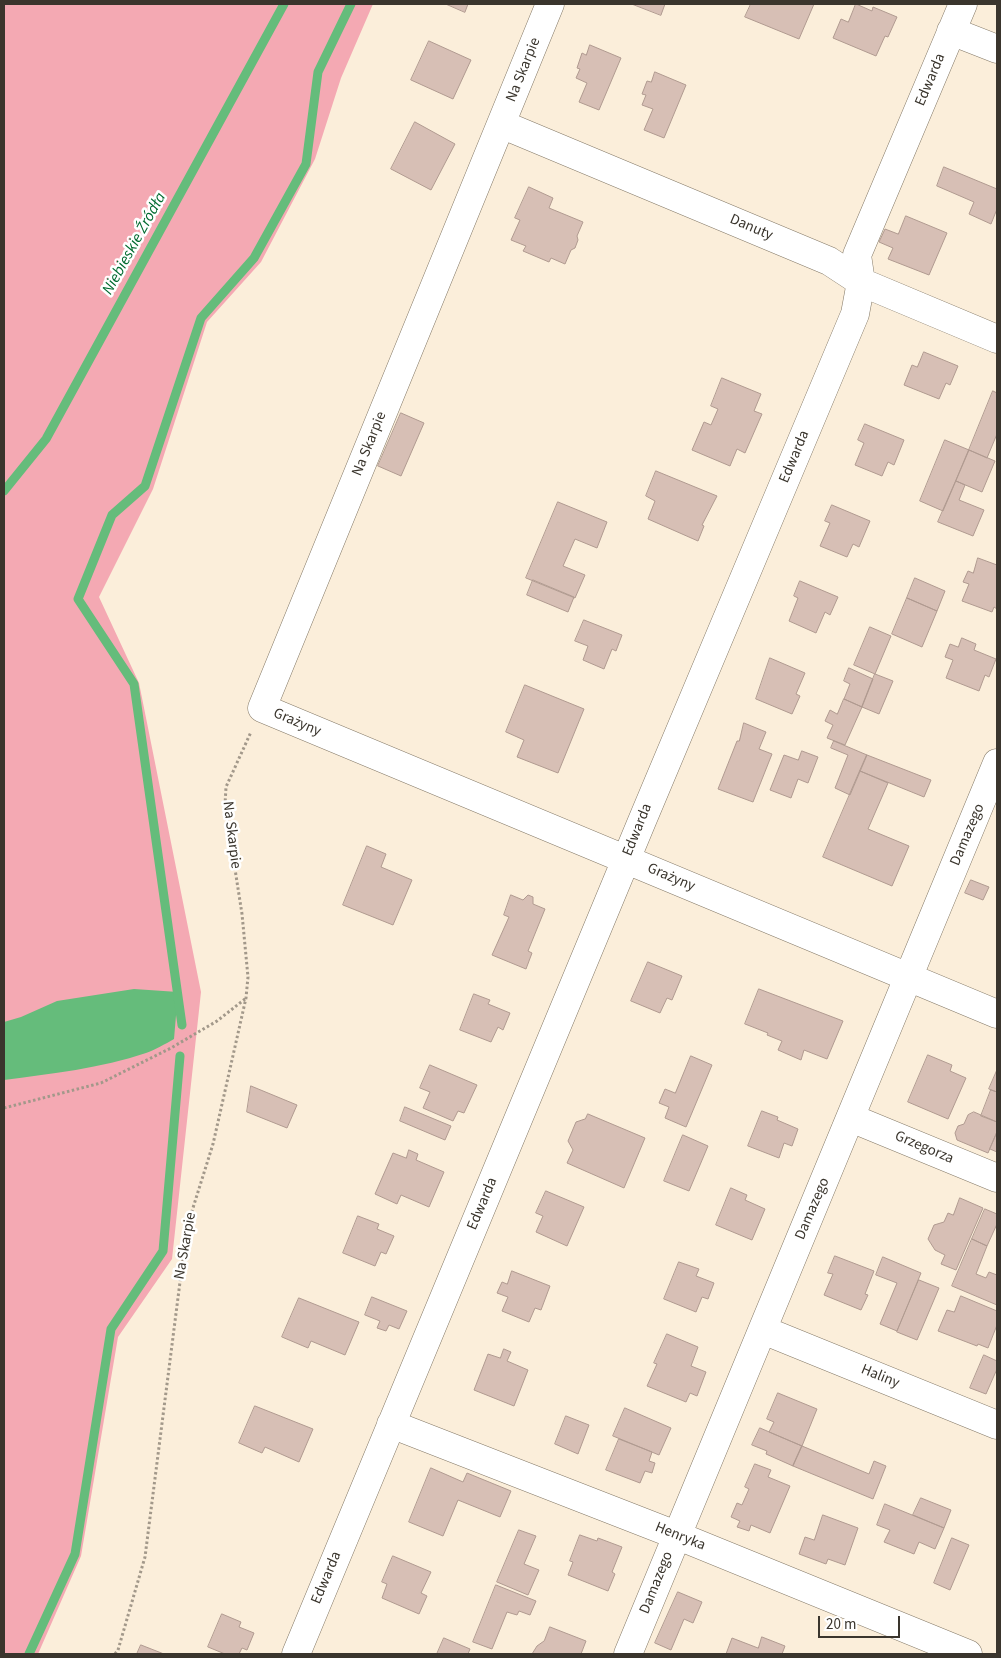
<!DOCTYPE html>
<meta charset="utf-8">
<style>
body{margin:0}
#map{position:relative;width:1001px;height:1658px;overflow:hidden;background:#fbeeda;font-family:"Source Sans 3",sans-serif}
canvas{display:block}
.frame{position:absolute;inset:0;border:5px solid #3a352d;pointer-events:none}
.scale{position:absolute;left:818px;top:1616px;width:82px;height:22px;box-sizing:border-box;border:2px solid #3a352d;border-top:0;padding-left:6px;font-size:15px;line-height:18px;white-space:nowrap;color:#3a352d;-webkit-text-stroke:4px #fff;paint-order:stroke}
</style>
<div id="map">
<canvas width="1001" height="1658"></canvas>
<div class="frame"></div>
<div class="scale">20 m</div>
</div>
<script>
const ctx = document.querySelector('canvas').getContext('2d');
ctx.lineJoin = 'round';
function paint(path, color) { ctx.fillStyle = color; ctx.fill(path, 'evenodd'); }
function strokePath(path, color, width, dash) { ctx.strokeStyle = color; ctx.lineWidth = width; ctx.lineCap = dash ? 'butt' : 'round'; ctx.setLineDash(dash || []); ctx.stroke(path); }
function write(font, color, halo, rows, align = 'center') {
  ctx.font = font + ' "Source Sans 3",sans-serif'; ctx.lineWidth = 5; ctx.setLineDash([]); ctx.textBaseline = 'middle'; ctx.strokeStyle = halo; ctx.fillStyle = color; for (const [text, x, y, turn = 0] of rows) {
    ctx.save(); ctx.translate(x, y); ctx.rotate((+turn || 0) * Math.PI / 180); ctx.textAlign = isNaN(turn) ? turn : align; if (halo) ctx.strokeText(text, 0, 0); ctx.fillText(text, 0, 0); ctx.restore();
  }
}
paint(new Path2D(`
 M4,4H373L341,78L315,159L261,262L207,322L153,489L99,597L139,683L201,992L172,1259L118,1337L81,1556L38,1654H4Z`), '#f4a9b3');
paint(new Path2D(`
 M134,989L178,992L174,1039C165,1044 155,1050 146,1053C102,1068 50,1074 4,1080V1022L21,1017L57,1001Z`), '#65bc7b');
strokePath(new Path2D(`
 M4,491L46,439L284,4
 M182,1025L134,684L78,599L112,515L145,486L201,318L254,258L306,164L318,72L351,4
 M29,1654L75,1554L111,1329L163,1251L180,1056`), '#65bc7b', 9);
const building = new Path2D(`
 M446,4H468L465,12Z
 M632,4H665L661,15Z
 M751,4H814L799,39L745,17Z
 M856,4L872,11L873,7L897,17L888,37L885,36L876,56L833,38L841,19L848,22Z
 M429,41L471,60L453,99L411,80Z
 M590,45L621,58L599,110L579,102L587,83L576,78L580,69L577,68L582,53L586,55Z
 M655,72L686,85L664,138L644,130L653,109L642,105L646,95L642,94L647,81L651,82Z
 M415,122L455,144L431,190L391,169Z
 M944,167L997,189V209L991,224L969,214L974,202L937,186Z
 M529,187L553,198L549,208L583,222L577,236L578,240L575,248L571,250L565,264L551,258L549,262L523,251L526,246L511,240L520,220L515,218Z
 M906,216L947,233L929,275L888,259L893,248L879,242L885,229L898,234Z
 M924,352L958,366L950,385L946,383L939,399L904,385L912,365L917,367Z
 M722,378L761,394L754,411L762,414L745,453L737,449L730,466L692,450L704,422L711,425L718,409L711,406Z
 M993,391L997,393V434L987,458L969,450Z
 M401,413L424,423L401,476L378,466Z
 M865,424L904,440L894,465L888,462L882,476L855,465L864,443L858,440Z
 M945,440L969,450L943,511L920,501Z
 M969,450L995,461L982,492L956,481Z
 M656,471L717,496L702,525L704,526L698,541L648,519L655,501L646,496Z
 M956,481L965,485L959,500L984,510L973,536L938,522Z
 M558,502L607,522L597,548L575,539L563,566L585,575L575,598L526,578Z
 M832,505L870,521L859,547L853,544L847,557L820,546L830,523L825,521Z
 M978,558L997,565V609L994,607L992,612L962,601L969,584L963,582L968,571L973,573Z
 M915,578L945,591L937,611L907,598Z
 M533,580L574,597L568,612L527,595Z
 M800,581L838,597L830,615L825,612L816,633L789,621L798,598L794,596Z
 M907,598L937,611L922,647L892,634Z
 M584,620L622,635L616,651L612,649L604,669L583,660L588,646L575,641Z
 M870,627L891,636L875,674L854,665Z
 M962,638L976,644L974,650L996,659L989,677L985,675L979,691L946,678L953,660L945,657L950,644L958,647Z
 M770,658L805,673L796,694L800,696L792,714L756,699Z
 M849,668L873,679L862,707L844,699L850,684L844,681Z
 M875,674L893,681L879,714L862,707Z
 M525,685L584,709L558,773L517,757L524,740L506,732Z
 M844,699L862,707L845,745L827,738L833,725L825,721L830,710L837,714Z
 M744,723L766,732L759,749L772,754L753,802L718,789L737,741H739Z
 M834,741L867,755L850,795L835,788L848,755L831,748Z
 M802,751L818,757L808,783L798,779L791,798L770,790L784,755L798,760Z
 M867,755L931,780L924,797L860,771Z
 M860,771L888,783L868,829L909,846L892,886L823,857Z
 M367,846L386,854L381,867L412,880L393,925L343,905Z
 M971,880L989,887L983,900L965,893Z
 M511,895L523,900L528,895L533,897V904L545,909L528,951L532,953L526,969L492,955L509,917L504,915Z
 M648,962L682,976L672,1000L667,998L660,1013L631,1001Z
 M759,989L843,1021L827,1059L804,1050L801,1060L778,1050L782,1041L767,1035L768,1033L745,1024Z
 M474,994L490,1000L488,1004L510,1013L503,1030L498,1027L491,1042L460,1030Z
 M928,1055L952,1065L950,1071L966,1078L948,1119L908,1102Z
 M691,1056L712,1065L686,1127L665,1118L669,1107L659,1103L665,1089L675,1093Z
 M430,1065L477,1085L464,1113L458,1111L453,1121L423,1108L430,1092L420,1088Z
 M997,1070V1092L989,1089Z
 M251,1086L297,1105L287,1128L247,1112Z
 M991,1090L997,1092V1122L981,1116Z
 M405,1107L451,1126L445,1140L400,1121Z
 M762,1111L778,1117L777,1120L798,1129L792,1146L784,1143L779,1158L748,1146Z
 M974,1112L997,1122V1132L988,1153L957,1140L955,1133L958,1126L964,1124L968,1115Z
 M588,1114L645,1138L624,1188L567,1163L573,1150L568,1141L576,1122L585,1119Z
 M997,1132V1152L990,1149Z
 M683,1135L708,1146L689,1191L664,1181Z
 M409,1150L418,1154L416,1160L444,1172L429,1207L401,1195L397,1204L375,1194L393,1153L406,1158Z
 M731,1188L747,1195L745,1200L765,1209L752,1240L716,1225Z
 M546,1191L584,1207L567,1246L536,1232L543,1216L536,1213Z
 M960,1198L983,1208L956,1270L941,1264L945,1255L935,1250L928,1239L934,1225L944,1222L948,1213L953,1215Z
 M985,1209L997,1214V1224L987,1246L972,1239Z
 M358,1216L379,1224L377,1229L394,1236L386,1254L381,1252L375,1266L343,1253Z
 M972,1239L987,1246L976,1274L986,1278L989,1272L997,1275V1305L952,1286Z
 M835,1256L874,1271L865,1294L868,1295L861,1310L824,1295L833,1274L828,1273Z
 M883,1257L921,1273L897,1331L880,1324L897,1283L876,1275Z
 M679,1262L699,1269L696,1276L714,1283L708,1299L702,1297L696,1312L664,1299Z
 M512,1271L550,1286L541,1310L535,1308L529,1322L502,1311L508,1297L497,1293L502,1282L507,1284Z
 M919,1280L939,1288L917,1340L897,1332Z
 M961,1296L997,1311V1325L988,1348L978,1344L977,1346L938,1331L947,1310L954,1312Z
 M372,1297L407,1311L399,1329L389,1325L386,1331L377,1328L380,1321L365,1315Z
 M299,1298L359,1322L345,1355L311,1341L308,1348L282,1337Z
 M667,1334L698,1347L691,1366L706,1372L697,1396L690,1393L686,1402L647,1386L657,1364L654,1363Z
 M504,1349L511,1352L507,1361L528,1370L514,1406L474,1390L488,1354L500,1358Z
 M984,1355L997,1361V1369L986,1394L970,1388Z
 M778,1393L817,1409L802,1446L769,1432L774,1422L767,1419Z
 M255,1406L313,1429L299,1462L265,1447L262,1453L239,1443Z
 M625,1408L671,1428L659,1455L613,1436Z
 M566,1416L589,1425L578,1454L555,1444Z
 M760,1428L802,1446L793,1466L766,1454L767,1451L752,1445Z
 M619,1439L652,1452L649,1461L655,1463L652,1473L645,1471L640,1483L606,1470Z
 M802,1446L869,1474L874,1461L886,1466L873,1499L793,1466Z
 M755,1464L771,1470L768,1477L790,1486L770,1533L751,1525L749,1531L737,1527L740,1521L731,1517L737,1503L742,1505L749,1489L745,1487Z
 M431,1468L463,1482L467,1473L511,1491L500,1517L458,1500L443,1536L409,1522Z
 M921,1498L951,1510L944,1528L913,1515Z
 M885,1504L944,1528L935,1549L919,1542L914,1554L884,1542L890,1530L877,1525Z
 M823,1515L858,1528L845,1565L828,1559L826,1564L799,1554L805,1537L814,1540Z
 M519,1530L536,1536L524,1564L539,1570L528,1595L497,1582Z
 M580,1535L597,1541L598,1538L622,1547L612,1572L615,1574L608,1591L568,1575L573,1562L570,1561Z
 M952,1538L969,1545L950,1590L934,1583Z
 M393,1556L431,1572L421,1593L427,1596L419,1614L382,1598L387,1584L382,1582Z
 M496,1585L536,1601L530,1615L519,1611L517,1615L507,1612L492,1649L473,1642Z
 M678,1592L702,1602L693,1623L684,1619L671,1650L655,1643Z
 M222,1614L241,1622L239,1627L254,1633L247,1650L242,1648L239,1654H225L208,1647Z
 M550,1627L586,1641L581,1654H532L537,1646L544,1641Z
 M762,1637L785,1646L782,1654H726L732,1638L758,1648Z
 M444,1638L470,1649L468,1654H437Z
 M141,1645L164,1654H137Z`);
paint(building, '#d7bfb5');
strokePath(building, '#b09a90', 1);
const minor = new Path2D(`
 M550,4L262,708L997,1014
 M951,31L997,49
 M501,124L829,261L861,282L997,339
 M851,1118L997,1178
 M763,1330L997,1425
 M391,1424L676,1535L968,1654
 M296,1654L642,821L855,314L861,282L857,255L963,4
 M628,1654L997,763`);
strokePath(minor, '#847967', 29);
strokePath(new Path2D(`
 M4,1108L101,1083L171,1048L217,1021L245,999
 M115,1654L118,1650L145,1557L187,1227L213,1144L246,998L248,977L242,914L225,805L226,787L251,732`), '#a2988a', 3, [2.5, 2.5]);
strokePath(minor, '#fff', 28);
write('15px', '#3a352d', '#fff', [
 ["Na Skarpie",524,70,-68],
 ["Edwarda",931,80,-67],
 ["Danuty",751,228,23],
 ["Na Skarpie",370,444,-68],
 ["Edwarda",795,457,-67],
 ["Grażyny",297,723,23],
 ["Edwarda",638,830,-68],
 ["Na Skarpie",231,835,83],
 ["Damazego",968,835,-67],
 ["Grażyny",671,878,23],
 ["Grzegorza",924,1148,23],
 ["Edwarda",483,1204,-67],
 ["Damazego",813,1209,-67],
 ["Na Skarpie",186,1246,-80],
 ["Haliny",880,1377,22],
 ["Henryka",680,1537,22],
 ["Edwarda",327,1578,-67],
 ["Damazego",657,1583,-68]
]);
write('italic 16px', '#006a2f', '#fff', [
 ["Niebieskie Źródła",135,244,-61]
]);
</script>
